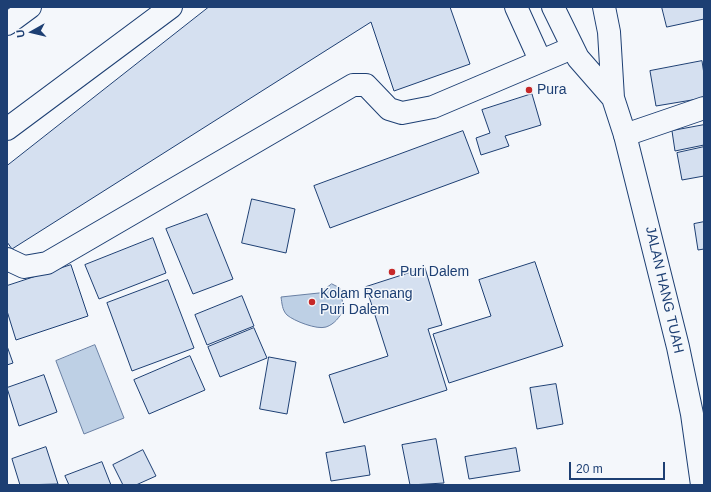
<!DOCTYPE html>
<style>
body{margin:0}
#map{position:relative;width:711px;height:492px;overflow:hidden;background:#f4f7fb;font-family:Helvetica,sans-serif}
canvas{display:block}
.frame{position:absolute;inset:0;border:8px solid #1d3f73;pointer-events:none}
.north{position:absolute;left:12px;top:12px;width:40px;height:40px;-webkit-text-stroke:3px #f4f7fb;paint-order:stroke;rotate:262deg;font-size:11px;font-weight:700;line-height:16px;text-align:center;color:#1d3f73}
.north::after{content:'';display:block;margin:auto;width:14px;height:18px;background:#1d3f73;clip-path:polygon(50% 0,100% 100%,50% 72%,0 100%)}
.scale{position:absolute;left:569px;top:462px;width:96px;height:18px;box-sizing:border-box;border:2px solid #1d3f73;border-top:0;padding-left:5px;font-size:12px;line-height:14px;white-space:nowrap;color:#1d3f73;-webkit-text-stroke:3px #f4f7fb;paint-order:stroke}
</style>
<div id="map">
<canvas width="711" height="492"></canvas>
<div class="frame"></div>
<div class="north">U</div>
<div class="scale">20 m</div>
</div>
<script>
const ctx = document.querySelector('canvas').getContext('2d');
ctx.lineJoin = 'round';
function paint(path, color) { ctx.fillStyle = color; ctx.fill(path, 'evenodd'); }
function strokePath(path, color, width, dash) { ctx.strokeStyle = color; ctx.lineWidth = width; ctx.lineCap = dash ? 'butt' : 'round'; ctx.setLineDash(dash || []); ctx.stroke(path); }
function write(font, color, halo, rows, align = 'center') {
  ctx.font = font + ' Helvetica,sans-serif'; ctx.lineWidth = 3; ctx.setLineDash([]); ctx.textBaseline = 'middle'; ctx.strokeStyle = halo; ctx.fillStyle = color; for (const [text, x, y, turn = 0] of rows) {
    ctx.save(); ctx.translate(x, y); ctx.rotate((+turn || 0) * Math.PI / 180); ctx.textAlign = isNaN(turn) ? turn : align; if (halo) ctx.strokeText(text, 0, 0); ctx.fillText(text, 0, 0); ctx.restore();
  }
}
const water = new Path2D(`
 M332,284L340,288L344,310C339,317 335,324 326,327C317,330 294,321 287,315C282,310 282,303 281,297L319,293Z
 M95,345L124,418L84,434L56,361Z`);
paint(water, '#bed0e5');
strokePath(water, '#687fa3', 1);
const building = new Path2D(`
 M209,7H450L470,64L394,91L371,22L12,249L7,242V166Z
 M662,7H704V19L667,27Z
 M702,61L704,74V98L656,106L650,71Z
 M532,94L541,125L505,136L509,146L481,155L476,138L490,133L482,110Z
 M704,125V145L675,151L672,131Z
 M463,131L479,173L330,228L314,186Z
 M704,147V176L682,180L677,153Z
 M252,199L295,209L286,253L242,243Z
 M207,214L233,279L193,294L166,229Z
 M704,222V249L698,250L694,224Z
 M153,238L166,273L99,299L85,265Z
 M535,262L563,346L449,383L433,334L491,316L479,280Z
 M71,265L88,316L16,340L7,311V286Z
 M425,268L442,325L428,329L447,390L344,423L329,375L388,356L366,287Z
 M168,280L194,348L132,371L107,303Z
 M242,296L254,326L207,345L195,315Z
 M254,328L267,358L220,377L208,347Z
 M7,346L13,363L7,365Z
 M190,356L205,390L149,414L134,380Z
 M269,357L296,362L287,414L260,409Z
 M44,375L57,412L19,426L7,388Z
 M556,384L563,424L537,429L530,388Z
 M436,439L444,483L410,485L402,445Z
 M365,446L370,475L331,481L326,453Z
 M46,447L58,484L20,485L12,459Z
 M516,448L520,471L469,479L465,457Z
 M143,450L156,476L136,485H123L113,465Z
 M102,462L111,485H69L65,476Z`);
paint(building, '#d5e0f0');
strokePath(building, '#1d3f73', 1);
const minor = new Path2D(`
 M516,7L540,60
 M7,129L171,7
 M625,135L704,108
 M7,259L24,267L47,263L353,85H366L389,109L402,113L433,107L572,48`);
const major = new Path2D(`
 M553,7L578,58L613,98
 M604,7L609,32L613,98L625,135L678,347L692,414L702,485`);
const highway = new Path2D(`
 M7,24L30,7`);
strokePath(minor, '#1d3f73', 24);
strokePath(major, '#1d3f73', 24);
strokePath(highway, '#1d3f73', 24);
strokePath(minor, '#f4f7fb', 22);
strokePath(major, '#f4f7fb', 22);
strokePath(highway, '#f4f7fb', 22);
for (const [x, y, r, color] of [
 [529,90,4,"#c62828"],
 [392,272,4,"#c62828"],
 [312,302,4,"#c62828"]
]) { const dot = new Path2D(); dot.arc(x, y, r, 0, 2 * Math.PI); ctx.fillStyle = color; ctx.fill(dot); strokePath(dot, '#f4f7fb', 1.5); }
write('14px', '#1d3f73', '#f4f7fb', [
 ["Pura",537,90],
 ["Puri Dalem",400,272],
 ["Kolam Renang",320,294],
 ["Puri Dalem",320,310]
], 'left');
write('14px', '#1d3f73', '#f4f7fb', [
 ["JALAN HANG TUAH",664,290,77]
]);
</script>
